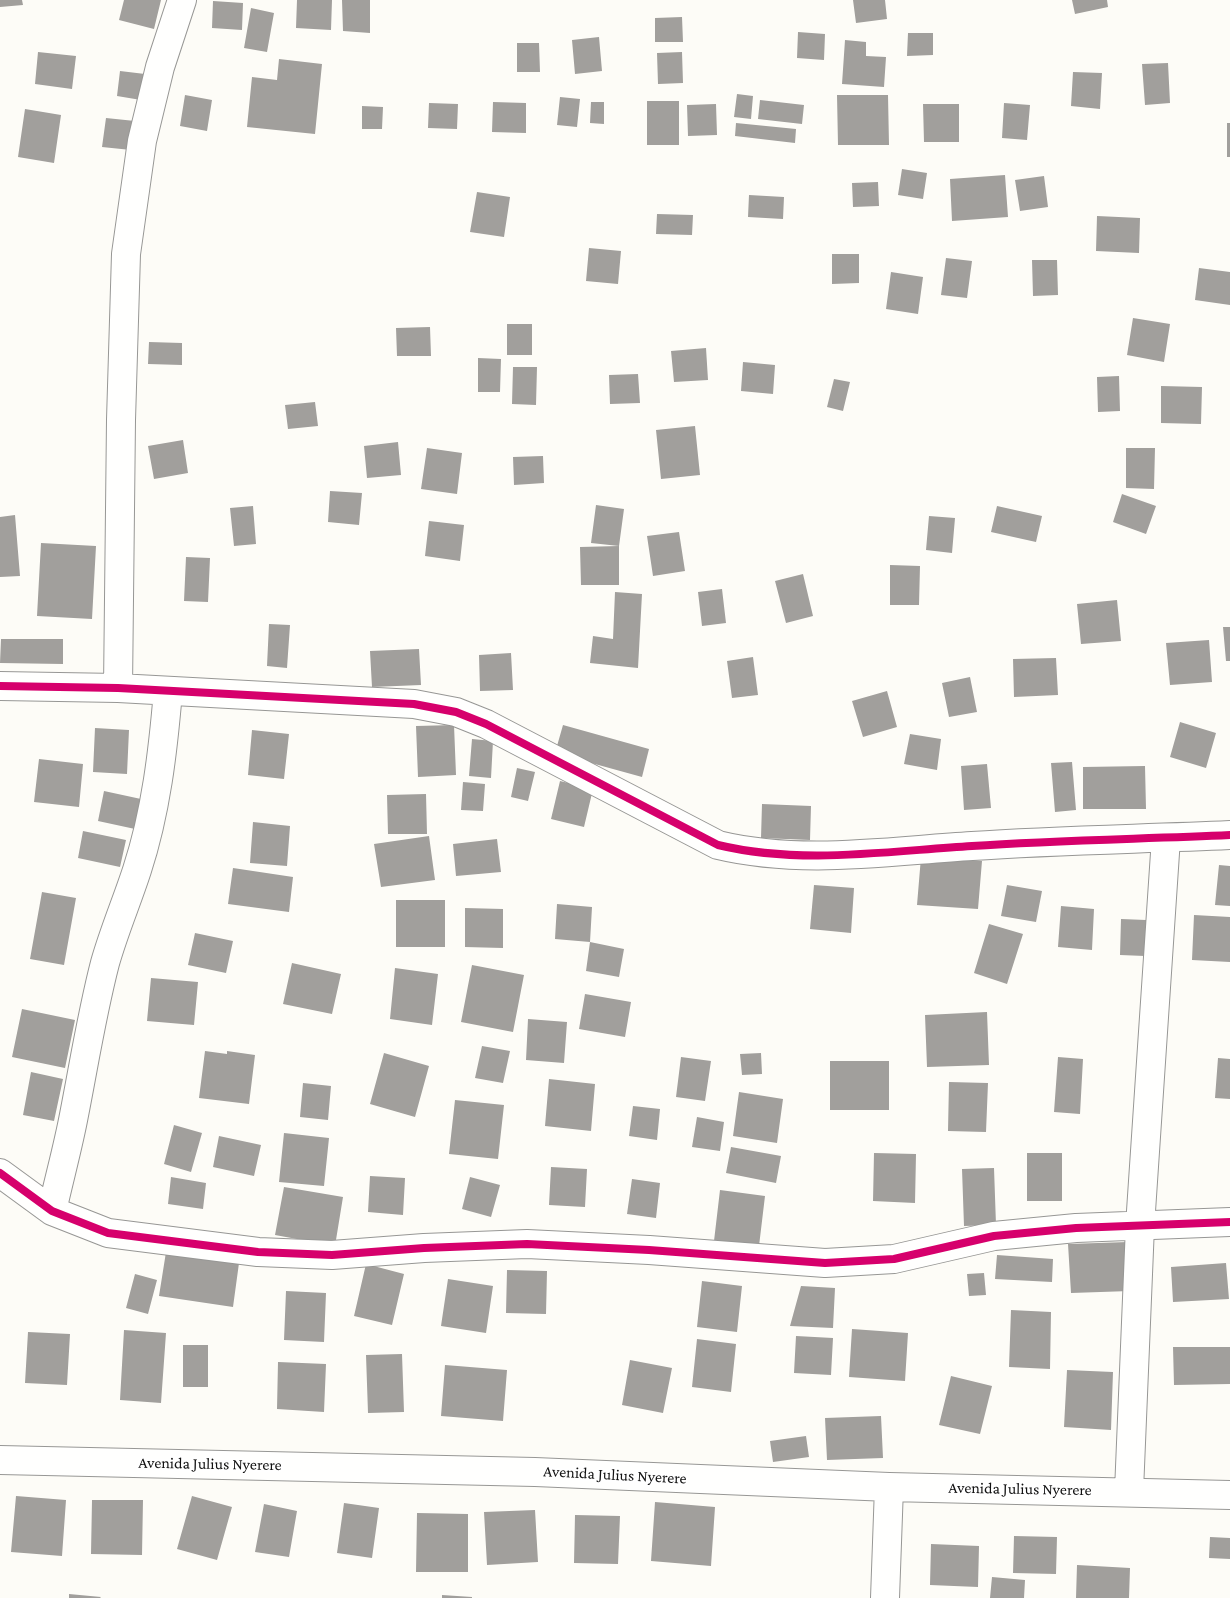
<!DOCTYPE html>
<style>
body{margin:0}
canvas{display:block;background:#fdfcf7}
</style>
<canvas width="1230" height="1598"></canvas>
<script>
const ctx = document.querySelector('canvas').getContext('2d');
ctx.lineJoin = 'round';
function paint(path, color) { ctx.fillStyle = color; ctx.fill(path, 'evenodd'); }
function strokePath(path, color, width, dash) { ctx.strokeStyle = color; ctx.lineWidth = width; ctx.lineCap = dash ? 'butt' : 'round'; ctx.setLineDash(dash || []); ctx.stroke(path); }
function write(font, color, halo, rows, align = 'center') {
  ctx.font = font + ' "Crimson Pro",serif'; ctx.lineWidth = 5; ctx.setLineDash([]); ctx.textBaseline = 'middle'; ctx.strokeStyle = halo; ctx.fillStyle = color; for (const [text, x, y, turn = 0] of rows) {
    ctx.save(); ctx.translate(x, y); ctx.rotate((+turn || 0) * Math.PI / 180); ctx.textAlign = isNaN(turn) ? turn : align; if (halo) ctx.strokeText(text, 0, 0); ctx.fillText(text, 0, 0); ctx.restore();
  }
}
paint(new Path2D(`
 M0,0H22L23,5L0,7Z
 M124,0H161L154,29L119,20Z
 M297,0H332L331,30L296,28Z
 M342,0H370V33L343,31Z
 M853,0H885L887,19L856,23Z
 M1072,0H1107L1108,7L1075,14Z
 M213,1L243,3L242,30L212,28Z
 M251,8L274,13L267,52L244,48Z
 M682,17L683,42H655V18Z
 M798,32L825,34L824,60L797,58Z
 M908,33H933V55L907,56Z
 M599,37L602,71L575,74L572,40Z
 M845,40L866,42V56L886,57L884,87L842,84Z
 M517,43H539L540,72H517Z
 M38,52L76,56L72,89L35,84Z
 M682,52L683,83L658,84L657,53Z
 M279,59L322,64L315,134L247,127L252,77L277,80Z
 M1168,63L1170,103L1145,105L1142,64Z
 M120,71L145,74L141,100L117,96Z
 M1073,72L1102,73L1100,109L1071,106Z
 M737,94L753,96L751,119L734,117Z
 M185,95L212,100L207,131L180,126Z
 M837,95H888L889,145H838Z
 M560,97L580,99L577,127L557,125Z
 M760,100L804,105L802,124L758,119Z
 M647,101H679V145H647Z
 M493,102L526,103V133L492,132Z
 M591,102H604V124L590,123Z
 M429,103L458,104L457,129L428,128Z
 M1004,103L1030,105L1027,140L1002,138Z
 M716,104L717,135L688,136L687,105Z
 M923,104H959V142H924Z
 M362,106L383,107L382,129H362Z
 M25,109L61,115L54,163L18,157Z
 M106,118L135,121L131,150L102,147Z
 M736,123L796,129L795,143L735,136Z
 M1227,123H1230V157H1227Z
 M902,169L927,173L923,199L898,195Z
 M1005,175L1008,217L952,221L950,179Z
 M1044,176L1048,207L1020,211L1015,180Z
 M878,182L879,206L853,207L852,183Z
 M477,192L510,197L504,237L470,232Z
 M749,195L784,197L783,219L748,217Z
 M657,214L693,215L692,235L656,234Z
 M1097,216L1140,218L1139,253L1096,251Z
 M589,248L621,251L618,284L586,281Z
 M832,254H859V283L832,284Z
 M946,258L972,261L967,298L941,295Z
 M1032,260H1057L1058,295L1033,296Z
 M1199,268L1230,272V305L1195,300Z
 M891,272L923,277L918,314L886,309Z
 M1133,318L1170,324L1164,362L1127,355Z
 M507,324H532V355H507Z
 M430,327L431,356H397L396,328Z
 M149,342L182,343V365L148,364Z
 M706,348L708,380L674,382L671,351Z
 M478,358L501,359L500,392H478Z
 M743,362L775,365L773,394L741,391Z
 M513,367H537L536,405L512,404Z
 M638,374L640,403L610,404L609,375Z
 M1119,376L1120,411L1098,412L1097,377Z
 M834,379L850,382L843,411L827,407Z
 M1161,386L1202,387L1201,424L1161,423Z
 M315,402L318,426L288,429L285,405Z
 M695,426L700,475L661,479L656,430Z
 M183,440L188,473L154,479L148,446Z
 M398,442L401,475L367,478L364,446Z
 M427,448L462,453L457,494L421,489Z
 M1126,448H1155L1154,489L1126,488Z
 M543,456L544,483L514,485L513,457Z
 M330,491L362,493L359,525L328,522Z
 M1122,494L1156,506L1146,534L1113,522Z
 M596,505L624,509L619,546L591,543Z
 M253,506L256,544L234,546L230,508Z
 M997,506L1042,516L1036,542L991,532Z
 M15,515L20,576L0,577V517Z
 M929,516L955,518L952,553L926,550Z
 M429,521L464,525L460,561L425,556Z
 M679,532L685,571L653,576L647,536Z
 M41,543L96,546L92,619L37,616Z
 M619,546V585H581L580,547Z
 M186,557L210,558L208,602L184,601Z
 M890,565L920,566L919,605H890Z
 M803,574L813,616L786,623L775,581Z
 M722,589L726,623L702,626L698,592Z
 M615,592L642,594L638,668L590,663L593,636L613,639Z
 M1117,600L1121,641L1081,644L1077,604Z
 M269,624L290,625L287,668L267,666Z
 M1223,627H1230V661H1226Z
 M1,639H63V664L0,663Z
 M1209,640L1212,682L1170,685L1166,643Z
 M419,649L421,685L372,687L370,651Z
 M511,653L513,690L480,691L479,655Z
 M753,657L758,695L732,698L727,661Z
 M1056,658L1058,695L1014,697L1013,659Z
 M970,677L977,712L949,717L942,683Z
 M887,691L897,727L863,737L852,701Z
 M1180,722L1216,733L1206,768L1170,757Z
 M454,725L456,775L418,777L416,726Z
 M563,725L649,749L642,777L555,753Z
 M95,728L129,730L127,774L93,772Z
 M252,730L289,734L284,779L248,775Z
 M910,734L941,739L937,770L904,764Z
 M472,739L493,741L491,778L469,776Z
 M39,759L83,764L79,807L34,802Z
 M1072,762L1076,810L1055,812L1051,763Z
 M987,764L991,808L964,810L961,766Z
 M1145,766L1146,809H1083V767Z
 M517,768L535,772L528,801L511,797Z
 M560,781L593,789L584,827L551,819Z
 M463,782L485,784L483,811L461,810Z
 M104,791L141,799L135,829L98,821Z
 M426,794L427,834H388L387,795Z
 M762,804L811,806L810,840L761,838Z
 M253,822L290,826L287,866L250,863Z
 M83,831L126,840L120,867L78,858Z
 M429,836L435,880L381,887L374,844Z
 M497,839L501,872L456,876L453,844Z
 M921,857L982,861L978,909L917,905Z
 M1219,865L1230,866V906L1215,905Z
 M233,868L293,877L289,912L228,904Z
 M814,885L854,888L851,933L810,929Z
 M1007,885L1042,891L1036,922L1001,916Z
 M42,892L76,898L64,965L30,959Z
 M396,900H445V947H396Z
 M557,904L592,907L590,942L555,939Z
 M1061,906L1094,909L1092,950L1058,947Z
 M465,908L503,909V948L465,947Z
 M1194,915L1230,917V962L1192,960Z
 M1121,919L1146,920L1145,956L1120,955Z
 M989,924L1023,934L1007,984L974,973Z
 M195,933L233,941L226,973L188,965Z
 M590,942L624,949L619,977L586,971Z
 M292,963L341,974L332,1014L283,1004Z
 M472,965L524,975L513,1032L461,1022Z
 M395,968L438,974L432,1025L390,1019Z
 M151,978L198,982L194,1025L147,1021Z
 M585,994L631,1002L625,1037L579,1029Z
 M22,1009L75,1020L65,1068L12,1057Z
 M987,1012L989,1065L927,1067L925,1015Z
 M528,1019L567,1022L564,1063L526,1060Z
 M482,1046L510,1051L503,1083L475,1078Z
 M205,1051L227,1054V1051L255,1055L249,1104L199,1098Z
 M384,1053L429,1066L415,1117L370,1104Z
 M761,1053L762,1074L742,1075L740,1054Z
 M681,1057L711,1061L705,1101L676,1097Z
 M1058,1057L1083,1059L1080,1114L1054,1112Z
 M1218,1058L1230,1059V1099L1215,1098Z
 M830,1061H889V1110H830Z
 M31,1072L63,1079L54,1121L23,1115Z
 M549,1079L595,1084L591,1131L545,1126Z
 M949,1082L988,1083L986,1132L948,1131Z
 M303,1083L331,1086L328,1120L300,1117Z
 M739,1092L783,1099L777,1143L733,1136Z
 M455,1100L504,1105L498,1159L449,1154Z
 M633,1106L660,1109L657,1140L629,1136Z
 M697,1117L724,1122L720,1151L692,1147Z
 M174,1125L202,1133L191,1172L164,1164Z
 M284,1133L329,1138L324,1186L279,1182Z
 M219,1136L261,1145L254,1176L213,1167Z
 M731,1147L781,1156L776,1183L726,1173Z
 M874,1153L916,1154L915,1203L873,1201Z
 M1027,1153H1062V1201H1027Z
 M551,1167L587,1169L585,1207L549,1205Z
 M994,1168L996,1225L964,1226L962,1169Z
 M370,1176L405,1178L403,1215L368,1212Z
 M171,1177L206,1183L203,1209L168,1204Z
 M470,1177L500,1185L491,1217L462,1209Z
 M632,1179L660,1183L656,1218L627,1214Z
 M284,1187L343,1197L335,1246L275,1235Z
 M720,1190L765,1196L759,1246L714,1241Z
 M1128,1242L1130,1291L1071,1293L1068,1244Z
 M166,1252L239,1263L233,1307L159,1296Z
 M997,1255L1053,1259L1052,1282L995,1279Z
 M1226,1263L1229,1299L1173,1302L1171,1267Z
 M366,1264L404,1274L392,1325L354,1316Z
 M507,1270L547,1271L546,1314L506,1313Z
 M984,1273L986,1295L969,1296L967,1274Z
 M135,1274L157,1280L148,1314L126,1308Z
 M448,1279L493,1286L486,1333L441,1326Z
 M702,1281L742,1286L737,1332L697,1327Z
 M801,1286L835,1288L833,1328L790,1326Z
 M286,1291L326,1293L324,1342L284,1340Z
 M1011,1310L1051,1312L1050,1369L1009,1367Z
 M852,1329L908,1333L905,1381L849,1377Z
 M124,1330L166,1333L161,1403L120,1400Z
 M28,1332L70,1334L67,1385L25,1383Z
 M796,1336L833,1338L831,1375L794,1373Z
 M697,1339L736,1344L731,1392L692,1387Z
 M183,1345H208V1387H183Z
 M1173,1347H1230V1384L1174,1385Z
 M402,1354L404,1412L368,1413L366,1355Z
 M630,1360L672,1368L663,1413L622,1405Z
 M278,1362L326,1364L324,1412L277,1409Z
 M445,1365L507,1370L503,1421L441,1416Z
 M1067,1370L1113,1372L1111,1430L1064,1427Z
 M951,1376L992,1386L980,1434L939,1425Z
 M881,1416L883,1458L827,1460L825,1418Z
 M806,1436L809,1457L773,1462L770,1441Z
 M16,1496L66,1500L62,1556L11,1552Z
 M192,1496L232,1507L217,1560L177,1549Z
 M92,1500H143L142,1555L91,1554Z
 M655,1502L715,1507L711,1566L651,1561Z
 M344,1503L379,1508L372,1558L337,1553Z
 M264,1504L297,1511L289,1557L255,1552Z
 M535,1510L538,1562L487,1565L484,1512Z
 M417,1513L468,1514V1572H416Z
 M575,1515L620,1516L618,1564L574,1563Z
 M1014,1536L1057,1537L1056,1574L1013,1573Z
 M1210,1537L1230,1538V1559L1209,1558Z
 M931,1544L979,1546L978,1587L930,1585Z
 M1077,1565L1130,1568L1129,1598H1076Z
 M992,1577L1025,1580L1024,1598H990Z
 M69,1594L101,1597L100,1598H69Z
 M442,1595L472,1597V1598H442Z`), '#a19f9c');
const minor = new Path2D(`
 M0,686L118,688L414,704L456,712L486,724L718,845C801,865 888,851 972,846C1058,840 1144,839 1230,835
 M118,688L121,420L126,254L142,141L160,67L182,0
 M0,1173L52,1211L108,1233L258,1252L332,1255L424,1248L527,1244L649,1250L825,1263L894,1259L994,1236L1076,1228L1230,1222
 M52,1211C59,1179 68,1147 74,1115C84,1064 92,1013 105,963C114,931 127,901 137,870C156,812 163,751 168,691
 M0,1460L535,1472L889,1487L1230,1495
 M1129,1491L1140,1226L1166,838
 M885,1598L889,1487`);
strokePath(minor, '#979795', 30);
strokePath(minor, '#fffffe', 28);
strokePath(new Path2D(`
 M0,686L118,688L414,704L456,712L486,724L718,845C801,865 888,851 972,846C1058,840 1144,839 1230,835
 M0,1173L52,1211L108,1233L258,1252L332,1255L424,1248L527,1244L649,1250L825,1263L894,1259L994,1236L1076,1228L1230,1222`), '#d6006c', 8);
write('16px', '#111', '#fff', [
 ["Avenida Julius Nyerere",210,1464,1],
 ["Avenida Julius Nyerere",615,1475,3],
 ["Avenida Julius Nyerere",1020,1489,1]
]);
</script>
